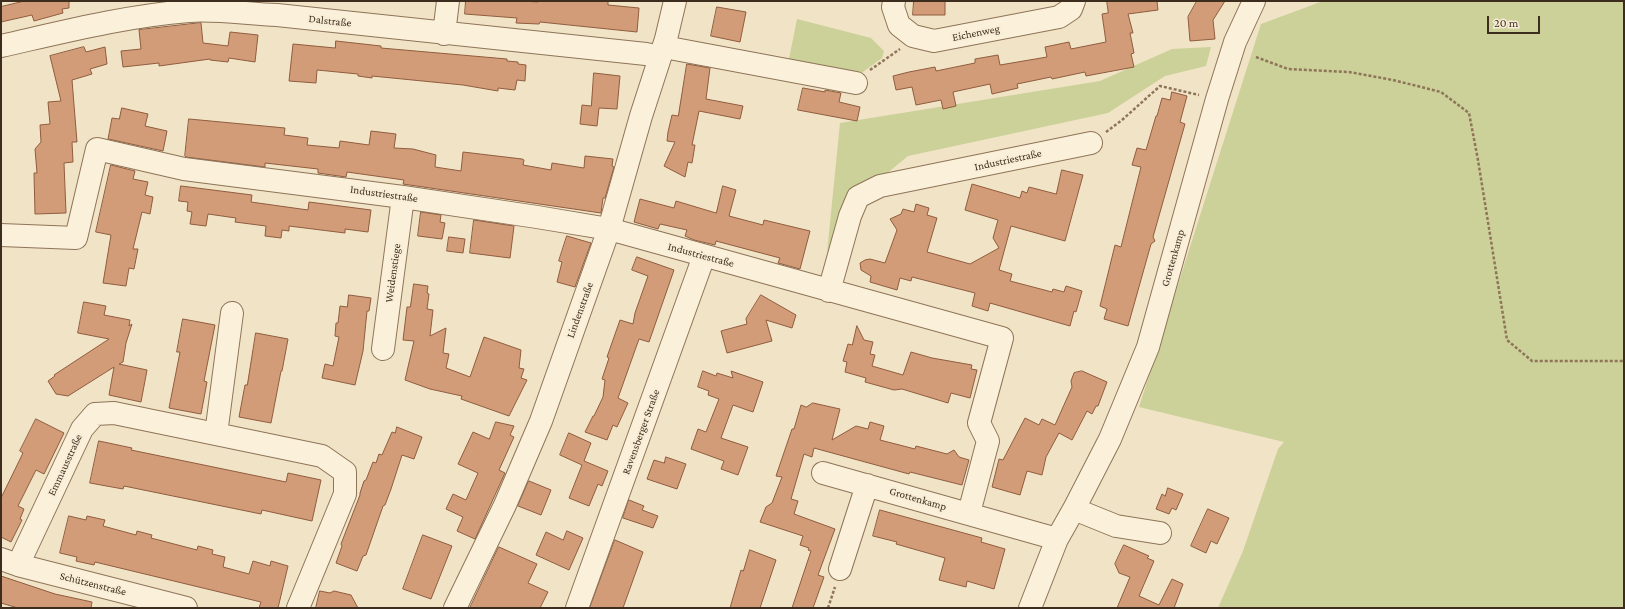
<!DOCTYPE html>
<meta charset="utf-8">
<style>
body{margin:0}
#map{position:relative;width:1625px;height:609px;overflow:hidden;background:#f1e3c5;font-family:"Crimson Pro",serif}
canvas{display:block}
.frame{position:absolute;inset:0;border:2px solid #3d2d1e;pointer-events:none}
.scale{position:absolute;left:1487px;top:16px;width:53px;height:18px;box-sizing:border-box;border:2px solid #3d2d1e;border-top:0;padding-left:5px;font-size:12px;line-height:14px;white-space:nowrap;color:#3d2d1e;-webkit-text-stroke:3px #f8edd6;paint-order:stroke}
</style>
<div id="map">
<canvas width="1625" height="609"></canvas>
<div class="frame"></div>
<div class="scale">20 m</div>
</div>
<script>
const ctx = document.querySelector('canvas').getContext('2d');
ctx.lineJoin = 'round';
function paint(path, color) { ctx.fillStyle = color; ctx.fill(path, 'evenodd'); }
function strokePath(path, color, width, dash) { ctx.strokeStyle = color; ctx.lineWidth = width; ctx.lineCap = dash ? 'butt' : 'round'; ctx.setLineDash(dash || []); ctx.stroke(path); }
function write(font, color, halo, rows, align = 'center') {
  ctx.font = font + ' "Crimson Pro",serif'; ctx.lineWidth = 4; ctx.setLineDash([]); ctx.textBaseline = 'middle'; ctx.strokeStyle = halo; ctx.fillStyle = color; for (const [text, x, y, turn = 0] of rows) {
    ctx.save(); ctx.translate(x, y); ctx.rotate((+turn || 0) * Math.PI / 180); ctx.textAlign = isNaN(turn) ? turn : align; if (halo) ctx.strokeText(text, 0, 0); ctx.fillText(text, 0, 0); ctx.restore();
  }
}
paint(new Path2D(`
 M1323,1H1624V608H1218L1243,551L1278,449L1284,442L1139,407L1261,24Z
 M797,19L871,38L884,51L882,58L860,74L789,59Z
 M1211,47L1206,66L1165,76L1108,113L908,156L858,197L843,215L827,253L840,123L1100,81L1172,49Z`), '#cbd198');
const building = new Path2D(`
 M25,1H69V8L62,9L63,13L34,21L32,15L1,22V7Z
 M466,1H523L538,2V1H608V5L639,8L637,32L540,22L539,24L516,23L517,18L465,14Z
 M914,1H945V15H913Z
 M1107,1H1157L1158,10L1128,14L1133,33H1130L1134,53L1131,54L1134,67L1086,76L1085,72L1052,79L1051,77L1017,84L1018,88L992,94L990,84L953,92L956,106L943,109L941,100L916,105L912,87L896,90L893,76L909,72L935,67L936,71L975,63V59L998,55L1000,65L1047,57L1045,47L1069,42L1071,49L1106,42L1102,14L1108,13Z
 M1197,1H1225L1213,20L1215,39L1190,41L1188,17Z
 M717,7L746,12L740,42L711,36Z
 M201,23L203,43L228,46L230,32L258,35L255,62L229,58L228,62L210,60V59L159,66V63L123,67L121,51L141,49L139,30Z
 M336,41L381,46V48L507,59V61L518,62V64L526,65L525,81L517,80L515,90L498,88V91L463,85L372,76V78L358,76V74L317,70L316,83L289,81L293,44L335,48Z
 M84,47L86,52L105,47L107,64L90,69L92,74L72,80L77,142H72L73,162L64,163L66,213L35,214L34,173H37L35,149L41,142L40,125L50,124L48,102L61,101L50,56Z
 M687,64L710,68L706,99L743,106L740,119L699,111L692,145H695L692,163L688,162L685,177L664,166L675,142L667,141L668,132L672,115L678,116Z
 M594,73L620,76L617,109L599,108L597,126L580,124L582,105L591,106Z
 M803,88L825,92V90L841,93L839,102L860,107L857,121L798,110Z
 M1172,92L1187,96L1180,122L1185,124L1153,237L1155,241L1151,244L1128,326L1104,319L1107,309L1100,306L1115,245L1121,247L1141,167L1132,165L1137,148L1146,150L1156,116H1157L1162,98L1170,100Z
 M122,108L148,114L145,126L167,131L163,151L108,139L112,118L119,119Z
 M189,119L285,128L284,135L308,138L307,145L339,148L340,141L369,145L371,131L396,134L394,148L413,149L436,155L435,167L461,171L463,152L522,159L524,160L523,165L551,170L552,163L584,168L585,156L613,159L612,166L614,167L605,198H603L601,213L403,184L404,180L347,172L346,177L318,173V169L265,163V167L186,157L185,156Z
 M111,165L135,171L133,179L148,182L145,195L153,197L150,214L142,212L133,249H138L134,269L129,268L126,286L103,283L111,235L96,232Z
 M1062,170L1083,175L1065,241L1011,226L999,270L1012,274L1010,281L1052,292L1053,289L1064,292L1066,286L1082,291L1076,312L1074,311L1070,326L990,303L988,311L972,306L975,293L912,277L911,281L900,278L897,290L870,282L871,276L861,270L860,263L865,260L870,259L885,263L897,230L890,219L901,214L903,209L914,212L916,204L929,208L927,215L937,218L927,252L970,264L999,248L993,238L998,220L965,210L972,184L1020,198L1022,191L1027,193L1029,187L1056,194Z
 M181,186L252,195L251,202L308,210L309,202L371,210L368,232L345,229V233L289,226V231L282,230L281,238L265,236L266,226L235,222L236,218L208,214L206,226L190,224L192,212L187,211L188,202L179,201Z
 M723,186L736,190L729,216L763,225L764,220L810,231L800,269L778,263L780,258L716,241L715,245L694,240L685,236L687,230L660,224L658,229L634,222L640,199L674,208L676,201L716,213Z
 M421,212L441,215L440,222L445,223L442,239L418,236Z
 M474,220L514,226L510,258L470,253Z
 M567,236L591,243L575,287L557,282L562,262L559,261Z
 M449,237L465,239L463,253L447,251Z
 M637,257L674,270L649,342L639,339L618,398L628,403L617,427L613,425L607,440L585,432L593,416H594L603,397L605,380L602,379L609,358L607,357L620,320L633,324L635,313L648,276L632,270Z
 M414,284L428,286L427,293L429,294L427,309L433,310L430,336L446,328L443,353L449,354L446,368L470,377L484,337L521,350L519,368L524,369L521,378L527,380L509,416L461,399L462,396L430,389L405,380L414,341L403,340L407,307H410Z
 M349,295L371,298L369,311H367L363,351L355,385L322,378L325,364L333,366L339,337L335,336L336,323H338L340,306L347,307Z
 M761,295L796,315L792,328L766,320L772,341L727,353L721,331L747,324L746,319Z
 M84,302L106,306L104,315L130,320L129,326L132,324L126,343L123,362L119,364L147,370L141,402L109,395L114,367L68,396L56,394L48,381L55,376L54,375L109,339L78,333Z
 M183,319L215,325L204,381L207,382L201,414L169,408L180,352H177Z
 M857,326L864,340L873,342L870,354L875,355L872,366L903,375L911,352L932,358L972,365L971,369L977,370L970,398L951,393L948,403L902,389L894,390L865,382L866,378L845,372L847,362L843,361L848,344L852,345Z
 M256,333L288,339L282,371H281L271,423L239,417L245,385H247Z
 M703,371L716,376L717,373L733,378L731,371L763,382L753,412L733,405L721,438L748,447L738,475L721,469L724,461L691,449L698,429L706,432L719,399L708,395L709,391L698,387Z
 M1082,371L1107,382L1098,406H1096L1092,414L1087,411L1072,440L1059,433L1046,457L1042,475L1027,471L1020,495L992,487L999,459L1003,460L1025,418L1039,425L1042,419L1055,425L1072,387L1071,381L1074,373Z
 M813,403L840,409L832,440L856,426L868,429L870,422L884,426L880,440L915,449L916,446L947,454L954,450L959,457L969,460L962,485L910,472L909,474L814,448L812,457L804,454L791,499L798,501L794,514L835,529L818,575L824,577L813,608H792L811,551L808,550L809,548L800,545L803,536L760,522L766,507L772,503L782,477L776,476L792,429H794L801,405L806,407Z
 M36,419L64,433L44,474L36,470L18,506L24,509L20,519L22,520L11,542L1,537V498L23,453L20,451Z
 M496,422L514,426L510,435L514,437L499,470L505,473L475,539L457,531L463,517L446,509L453,494L466,500L478,473L458,464L473,432L489,439Z
 M397,427L422,437L414,459L402,455L391,489L385,505L383,506L366,555L363,556L357,571L336,563L342,546L341,544L360,495V493L364,481L366,480L373,462L376,463L379,454L382,455L392,432L395,433Z
 M569,433L591,443L584,461L608,471L602,486L598,484L589,506L569,498L582,465L560,455Z
 M99,441L132,448L131,450L286,482L288,473L321,480L312,521L262,510L261,514L124,486L123,489L90,483Z
 M666,457L686,464L677,489L647,479L654,460L664,463Z
 M529,481L551,490L541,515L518,506Z
 M1168,488L1183,494L1176,510L1172,508L1169,514L1156,509L1162,494L1165,496Z
 M629,500L644,506L642,510L658,516L653,528L623,518Z
 M1208,509L1229,518L1217,544L1211,541L1206,553L1191,546Z
 M880,510L982,538L981,542L1005,549L994,589L967,581L966,587L939,580L945,558L896,544L897,542L873,536Z
 M69,516L86,520L87,516L105,520L103,526L136,535L137,531L152,535L151,538L197,550L198,546L213,550L212,554L225,557L223,567L249,574L253,561L270,566L271,561L288,566L278,608H259L261,602L95,562L94,565L76,561L77,557L60,553Z
 M567,531L583,538L569,570L536,555L546,532L563,540Z
 M423,535L452,546L431,599L403,589Z
 M615,540L643,552L623,608H590Z
 M1124,545L1149,556L1147,558L1154,561L1139,596L1159,605L1172,579L1183,584L1174,608H1117L1130,577L1119,573L1115,564Z
 M499,547L537,564L528,583L548,592L540,608H470Z
 M750,550L776,560L760,608H730L741,570L743,571Z
 M1,576L55,594L92,602L91,608H18L1,603Z
 M320,591L330,593L334,591L351,595L358,608H316Z`);
paint(building, '#d29c79');
strokePath(building, '#8f5c3e', 1);
const minor = new Path2D(`
 M894,1L893,7L899,25L913,36L934,41L1059,17L1071,9L1074,1
 M444,34L448,1
 M1,46C63,32 125,16 189,11C218,9 248,14 277,15L646,54L660,57
 M664,47L856,83
 M1,235L76,238L97,149L184,169L403,197L537,217L609,229L1002,338L979,423L988,441L969,513
 M829,291L850,216L858,197L880,186L1091,143
 M383,349L403,197
 M216,434L232,313
 M823,473L1057,539
 M1074,509L1116,526L1160,533
 M1,559L18,565L186,608
 M18,565L82,429L95,414L114,413L322,456L345,472V494L298,608
 M840,569L867,485
 M455,608L505,505L541,421L609,229L641,116L666,39L675,1
 M577,608L704,256
 M1030,608L1057,539L1074,509L1110,439L1148,347L1217,99L1235,42L1254,1`);
strokePath(minor, '#8e7459', 24);
strokePath(new Path2D(`
 M1256,57L1288,69L1349,72L1393,80L1441,92L1469,113L1478,160L1507,340L1532,361H1624
 M870,70L900,49
 M1106,132L1122,120L1160,86L1199,95
 M828,608L835,587`), '#8e7459', 2.5, [3, 2]);
strokePath(minor, '#fbf0da', 22);
write('11px', '#3d2d1e', '#f8edd6', [
 ["Dalstraße",330,21,6],
 ["Eichenweg",976,33,-11],
 ["Industriestraße",1008,160,-12],
 ["Industriestraße",384,194,8],
 ["Industriestraße",701,255,15],
 ["Grottenkamp",1173,258,-74],
 ["Weidenstiege",393,273,-82],
 ["Lindenstraße",580,310,-70],
 ["Ravensberger Straße",641,432,-70],
 ["Emmausstraße",65,465,-65],
 ["Grottenkamp",918,499,16],
 ["Schützenstraße",93,584,14]
]);
</script>
